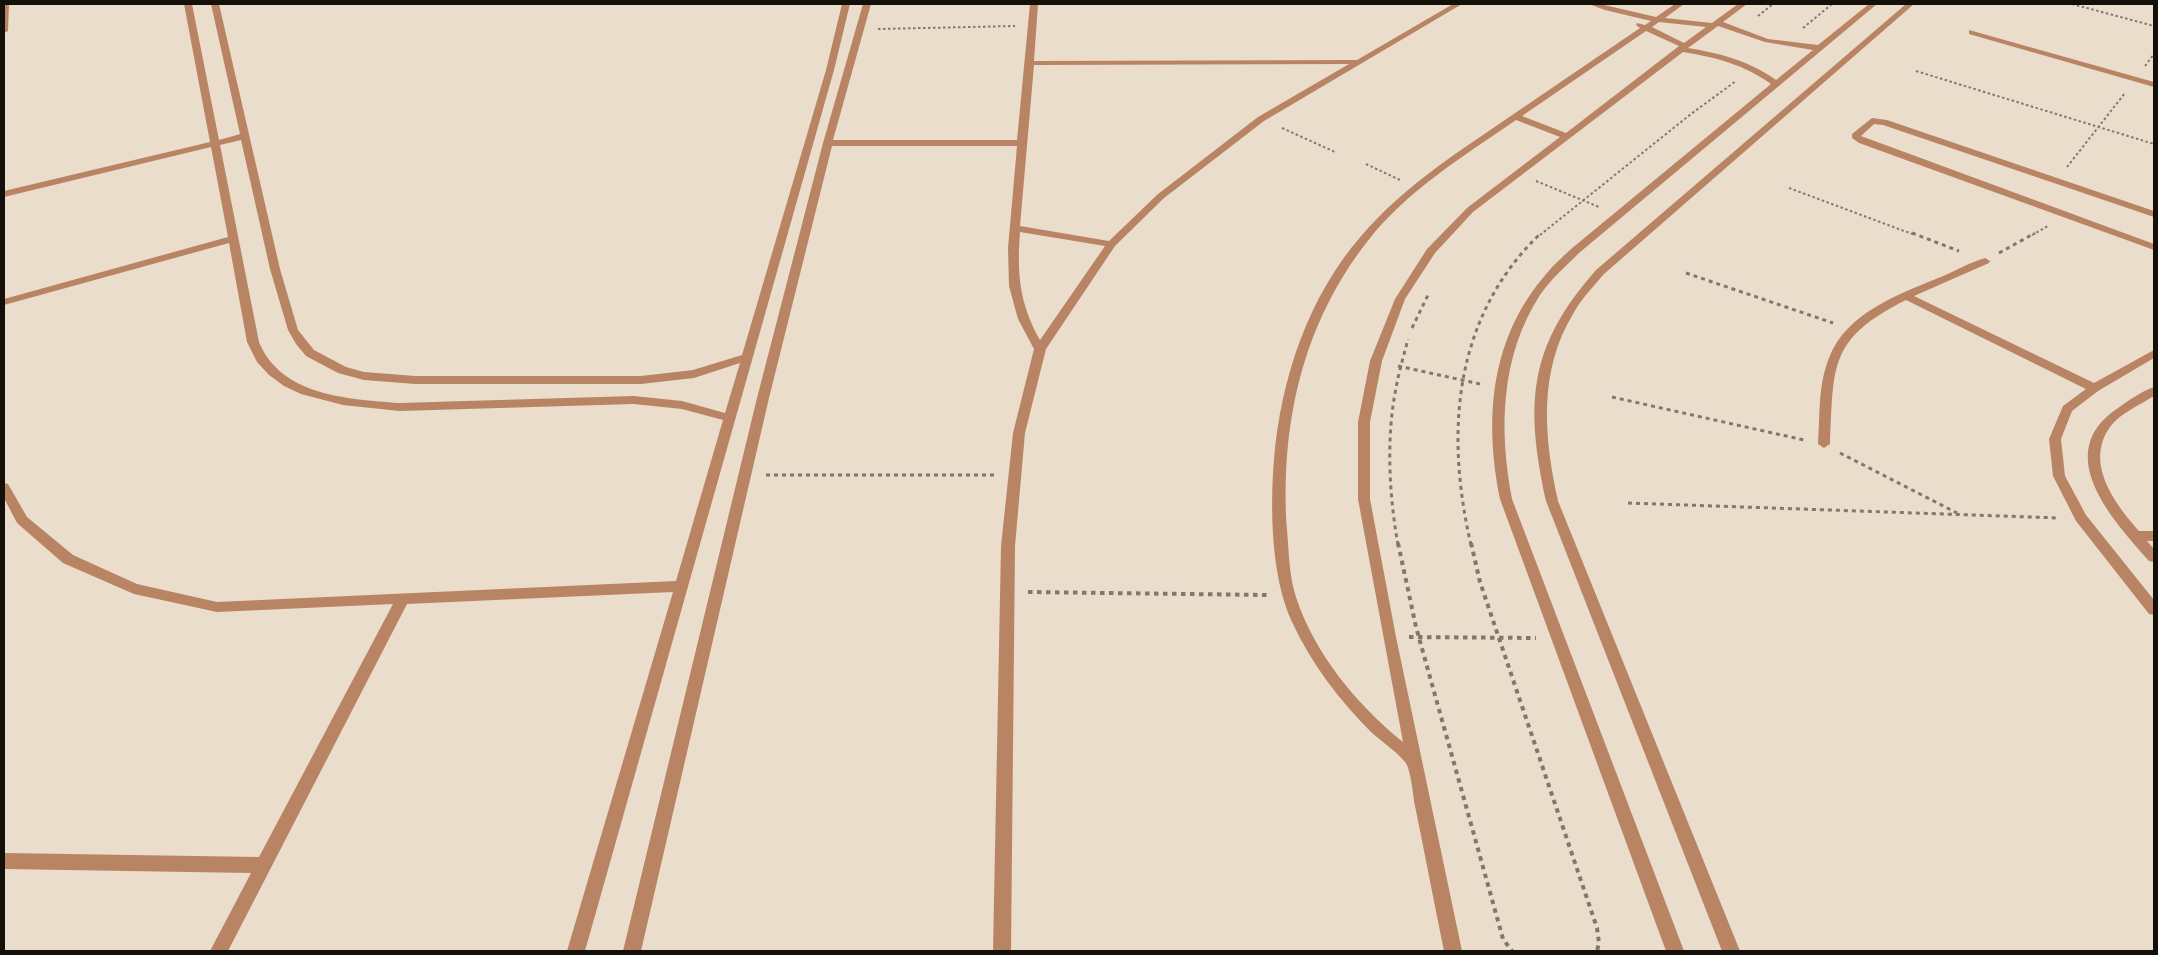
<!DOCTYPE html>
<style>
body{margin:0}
#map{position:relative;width:2158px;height:955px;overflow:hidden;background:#ebddcc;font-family:"PT Sans Narrow",sans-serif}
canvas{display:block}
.frame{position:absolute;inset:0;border:5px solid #130f09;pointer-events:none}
</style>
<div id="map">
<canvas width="2158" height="955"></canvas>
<div class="frame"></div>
</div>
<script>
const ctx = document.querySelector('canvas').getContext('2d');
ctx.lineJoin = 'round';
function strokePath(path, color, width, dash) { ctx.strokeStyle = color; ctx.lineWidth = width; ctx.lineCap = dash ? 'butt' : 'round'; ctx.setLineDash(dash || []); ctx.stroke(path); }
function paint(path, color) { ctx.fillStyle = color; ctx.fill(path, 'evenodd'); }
strokePath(new Path2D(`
 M2072,4L2154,26
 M1758,16L1773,4
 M1803,28L1832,4
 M878,29L1015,26
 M2145,66L2154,54
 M1916,71L2154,144
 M1282,128L1335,152
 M1366,164L1400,180
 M2067,167L2125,93
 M1536,181L1599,207
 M1789,188L1915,235
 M1540,235L1691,114L1736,81
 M2032,235L2048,226`), '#81786c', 2, [2.5, 2.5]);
strokePath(new Path2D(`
 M1912,233L1959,251
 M1999,253L2035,233
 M1686,273L1833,323
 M1412,328L1428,295
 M1398,366L1480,384
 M1612,397L1804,440
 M1840,453L1957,513
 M766,475H995
 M1628,503L2059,518
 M1398,545C1389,494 1386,438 1396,388C1399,371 1404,355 1408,339
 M1471,545C1445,433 1453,317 1541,233`), '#81786c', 3, [4, 4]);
strokePath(new Path2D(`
 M1398,543L1416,627L1488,885L1503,939L1512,951
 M1471,543L1480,582L1597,928L1599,943L1597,951
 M1028,592L1267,595
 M1409,637L1536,638`), '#81786c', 4, [4.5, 4.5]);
paint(new Path2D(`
 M1969,30L2154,82V87L1969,34Z
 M1872,118L1887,120L2154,211V217L2151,216L1883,125L1874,124L1861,136L2154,244V250L1859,143L1852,138V134Z`), '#b98464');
paint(new Path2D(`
 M4,4H9L8,31L4,33Z
 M184,4H192L219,140L240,134L211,4H219L280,269L298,330L314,350L346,367L364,372L415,376H641L693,370L742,355L826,70L842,4H850L834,70L585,951H567L673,592L407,604L228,951H210L251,873L4,869V853L259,857L393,604L217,612L134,594L63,563L17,523L4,498V483L8,484L27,517L73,555L137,584L217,602L676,581L723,420L682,409L634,404L399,411L343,405L301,394L284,386L269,375L257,362L247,342L229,243L4,305V299L228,237L211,147L4,197V191L210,142ZM241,140L270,269L288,330L296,344L306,356L338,373L364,380L415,384H641L694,378L740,363L725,413L682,401L634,396L399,403C348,399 281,396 259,342L220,145Z
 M863,4H871L833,140H1017L1030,4H1038L1034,61L1357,60L1453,4H1462L1264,121L1164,198L1115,246L1046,349L1025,433L1015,546L1011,951H993L1001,546L1013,433L1034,349L1018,319L1009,286L1008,248L1017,146H832L769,398L641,951H623L757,398L823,143ZM1349,64L1258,117L1158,194L1109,241L1020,226L1034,65ZM1020,232L1105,246L1040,340C1019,303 1017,273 1020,232Z
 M1589,4H1600L1656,17L1675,4H1684L1665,18L1712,23L1738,4H1747L1723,22L1768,39L1818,45L1869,4H1877L1579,253C1565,267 1551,279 1540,295C1500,357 1499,430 1512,499L1684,951H1666L1500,499C1484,418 1490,338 1547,273C1554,264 1563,257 1571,249L1771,84C1745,65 1715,57 1683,52L1473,212L1435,253L1405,299L1382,361L1370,422V499L1396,637L1462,951H1444C1434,903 1425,854 1415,806C1413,796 1411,769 1405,762C1396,751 1382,742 1371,732C1339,700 1311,663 1292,622C1271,576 1270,509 1274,459C1281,378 1308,297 1362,235C1401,190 1450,157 1499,124C1546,92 1593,60 1640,28L1636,25L1637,23L1645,25L1651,21L1605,10ZM1659,22L1706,27L1684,43L1652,27ZM1718,26L1765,42L1813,50L1776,80C1750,61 1719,53 1688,48ZM1646,31L1679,46L1566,133L1522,116ZM1516,120L1560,137L1467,208L1427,249L1395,299L1370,361L1358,422V499L1403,742C1357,705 1314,653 1296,597C1289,576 1289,552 1287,530C1280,426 1302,325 1367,242C1406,191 1464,156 1516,120Z
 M1906,4H1914L1604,274C1593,287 1581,299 1573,314C1538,372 1544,437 1558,501L1740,951H1722L1546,501C1525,403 1528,347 1596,270Z
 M1985,258L1990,261L1989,263L1914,296L2094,383L2154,350V358L2098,391L2072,411L2061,439L2065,476L2086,515L2154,600V615L2149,614L2076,521L2053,476L2049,439L2063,406L2086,389L1906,300C1828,339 1834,366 1830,444L1824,448L1818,444C1820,415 1818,385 1829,358C1846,312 1902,293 1943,276C1957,270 1971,262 1985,258Z
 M2154,387V396C2140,405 2120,413 2110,427C2084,463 2115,504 2139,531H2154V541H2147L2154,549V562L2149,561C2113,520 2050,453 2118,408C2128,401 2142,391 2154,387Z`), '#b98464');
</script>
